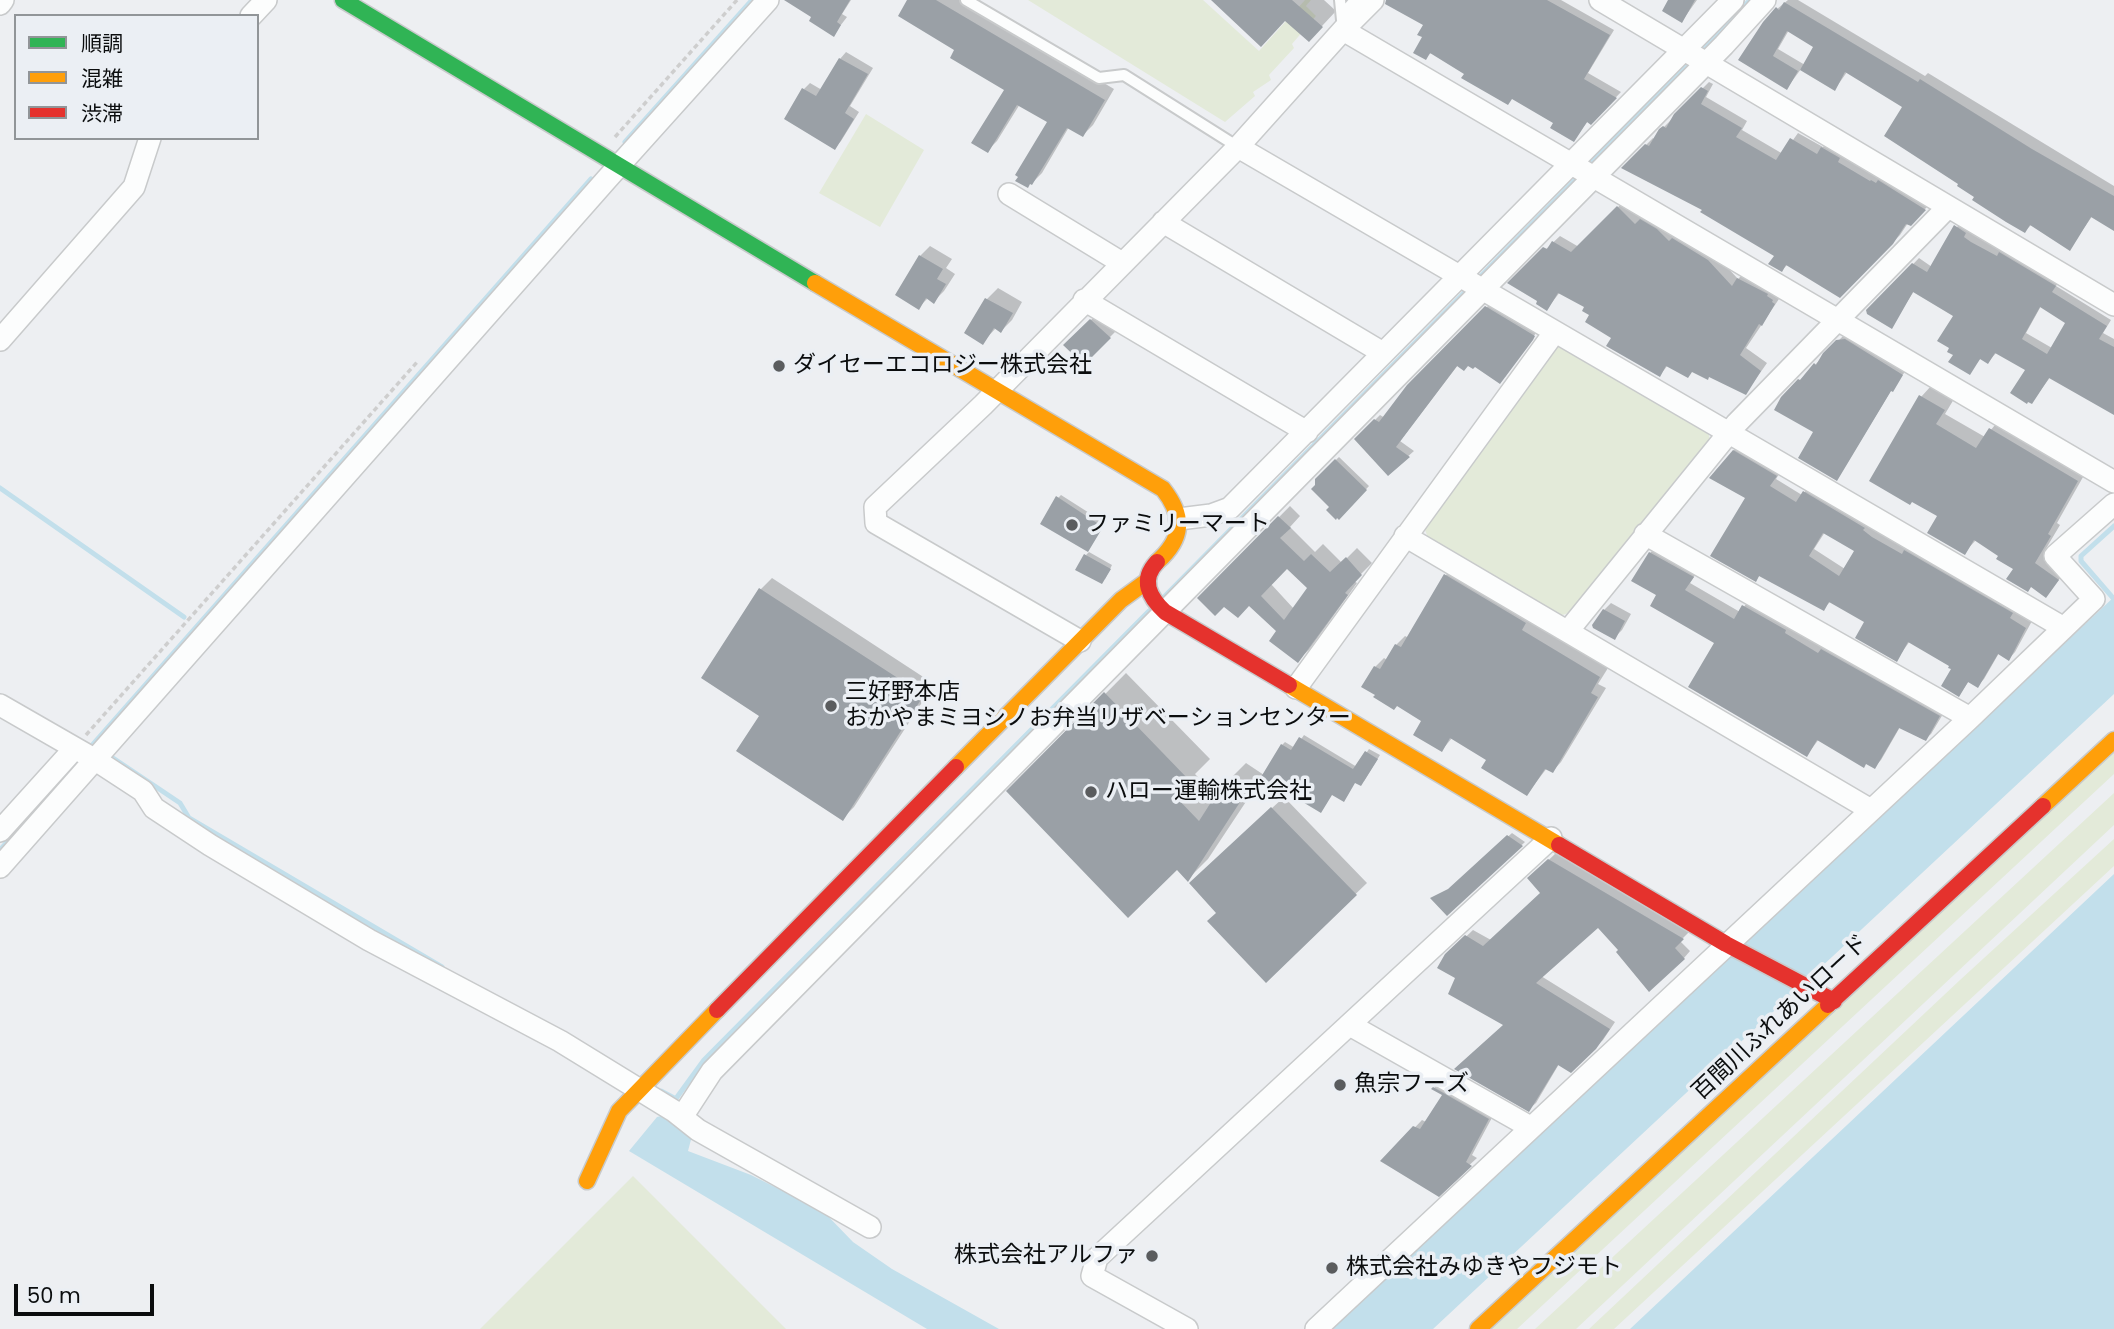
<!DOCTYPE html>
<meta charset="utf-8">
<style>
body{margin:0}
#map{position:relative;width:2114px;height:1329px;overflow:hidden;background:#edeff2;font-family:Poppins,"Noto Sans JP",sans-serif}
canvas{display:block}
.legend{position:absolute;left:14px;top:14px;width:245px;height:126px;box-sizing:border-box;background:#ebeff4;border:2px solid #919598;margin:0;padding:9px 12px;list-style:none;font-size:21px;color:#0b0d0e}
.legend li{display:flex;align-items:center;gap:14px;height:35px}
.legend b{width:35px;border:2px solid #919598}
.scale{position:absolute;left:14px;top:1284px;width:140px;height:32px;box-sizing:border-box;border:4px solid #0b0d0e;border-top:0;padding-left:9px;font-size:21px;line-height:24px;white-space:nowrap;color:#0b0d0e;-webkit-text-stroke:5px #ebeff4;paint-order:stroke}
</style>
<div id="map">
<canvas width="2114" height="1329"></canvas>
<ul class="legend">
<li><b style="height:9px;background:#30b455"></b>順調</li>
<li><b style="height:9px;background:#ff9f0a"></b>混雑</li>
<li><b style="height:9px;background:#e5322d"></b>渋滞</li>
</ul>
<div class="scale">50 m</div>
</div>
<script>
const ctx = document.querySelector('canvas').getContext('2d');
ctx.lineJoin = 'round';
function paint(path, color) { ctx.fillStyle = color; ctx.fill(path, 'evenodd'); }
function strokePath(path, color, width, dash) { ctx.strokeStyle = color; ctx.lineWidth = width; ctx.lineCap = dash ? 'butt' : 'round'; ctx.setLineDash(dash || []); ctx.stroke(path); }
function write(font, color, halo, rows, align = 'center') {
  ctx.font = font + ' Poppins,"Noto Sans JP",sans-serif'; ctx.lineWidth = 7; ctx.setLineDash([]); ctx.textBaseline = 'middle'; ctx.strokeStyle = halo; ctx.fillStyle = color; for (const [text, x, y, turn = 0] of rows) {
    ctx.save(); ctx.translate(x, y); ctx.rotate((+turn || 0) * Math.PI / 180); ctx.textAlign = isNaN(turn) ? turn : align; if (halo) ctx.strokeText(text, 0, 0); ctx.fillText(text, 0, 0); ctx.restore();
  }
}
paint(new Path2D(`
 M1028,0H1203L1259,51L1305,0H1311L1306,6L1316,16L1292,44L1294,48L1269,75L1271,80L1253,92L1255,96L1225,122Z
 M866,114L924,150L880,227L819,193Z
 M1563,345L1708,429L1710,441L1574,608L1566,614L1558,616L1428,538L1424,527L1553,349Z
 M2114,750V774L1517,1329H1488Z
 M2114,793V825L1576,1329H1535Z
 M2114,839V866L1614,1329H1589L1960,980Z
 M633,1176L786,1329H480Z`), '#e3ead9');
paint(new Path2D(`
 M2114,597V694L1433,1329H1328Z
 M2114,874V1329H1630Z
 M661,1116L693,1132L688,1151L751,1175L823,1211L853,1242L892,1269L999,1329H927L629,1151L657,1117Z`), '#c2dfeb');
paint(new Path2D(`
 M799,0H851L842,14L847,17L834,34Z
 M910,0H963L1114,89L1093,125L1083,135L1069,127L1042,173L1032,183L1050,122L1020,104L997,141L987,151L1006,90L957,49Z
 M1213,0H1324L1336,11L1309,40L1285,19Z
 M1400,0H1561L1614,30L1588,73L1621,92L1591,123L1588,121L1574,139L1556,123L1431,53L1425,58V24Z
 M1670,0H1697L1682,21Z
 M1788,0H1798L1925,76L1928,73L2114,186V229L2093,215L2070,248L2032,224L2025,231L1960,183L1904,106L1847,72L1835,89L1801,69L1787,88L1741,59L1777,9ZM1789,30L1816,46L1805,65L1778,49Z
 M846,52L873,68L850,106L859,112L841,141L835,148L804,89L810,83L822,90L840,59Z
 M1709,82L1713,84L1706,97L1747,121L1742,130L1783,154L1798,133L1823,147L1829,141L1931,203L1910,224L1908,223L1900,235L1840,296L1788,264L1782,270L1777,255L1704,209L1624,167L1653,138L1655,140L1661,130Z
 M1624,201L1643,218L1648,214L1715,254L1738,279L1745,272L1781,296L1746,348L1767,363L1746,393L1710,376L1668,365L1660,375L1613,337L1591,315L1587,307L1560,292L1547,309L1540,300L1510,283L1560,236L1579,247Z
 M1961,221L1971,227L1968,231L1977,237L2002,251L2006,248L2060,280L2056,286L2111,320L2103,333L2114,339V413L2051,376L2032,402L2028,369L1997,352L1988,362L1981,358L1969,373L1955,355V315L1914,291L1891,327L1868,311L1919,258L1932,267ZM2041,306L2068,322L2052,348L2026,333Z
 M930,246L952,259L946,268L955,274L944,291L934,301L928,298L919,307L920,256Z
 M998,288L1022,302L1012,320L1001,331L996,328L983,342L967,332L987,299Z
 M1492,302L1538,330L1505,377L1469,364L1458,365L1400,441L1414,451L1388,474L1356,439L1380,415L1385,418L1408,386Z
 M1098,313L1117,330L1084,363L1066,345Z
 M1850,335L1907,369L1892,389L1841,473L1815,432L1783,398L1843,336Z
 M1931,386L1954,399L1945,414L1985,437L2000,419L2087,470L2057,523L2060,525L2044,552L2068,569L2046,595L2031,585L2001,555L1976,540L1964,553L1940,516L1921,397Z
 M1739,445L1782,469L1776,479L1802,495L1811,485L2032,621L2015,652L2009,659L1999,653L1984,679L1977,686L1969,681L1959,695L1951,665L1910,641L1897,659L1866,621L1831,601L1823,609L1760,575L1756,580L1747,498L1732,452ZM1825,532L1856,550L1845,569L1814,549Z
 M1339,457L1369,486L1340,518L1316,479Z
 M1061,495L1105,523L1088,550L1058,498Z
 M1290,506L1300,516L1290,527L1315,552L1323,544L1342,563L1357,548L1372,563L1354,581L1357,583L1309,650L1298,660L1278,631L1250,604H1224L1199,598ZM1287,566L1309,588L1294,609L1271,584Z
 M1657,546L1699,569L1690,583L1740,612L1750,599L1946,709L1931,734L1924,740L1900,727L1881,760L1874,767L1819,739L1807,755L1716,643L1658,595L1650,553Z
 M1089,552L1112,565L1105,579L1086,555Z
 M1454,567L1529,621L1608,668L1598,684L1606,688L1561,762L1553,771L1547,768L1527,794L1488,759L1452,738L1442,750L1423,720L1375,667L1384,658L1387,660L1396,645L1405,636L1409,638L1446,575Z
 M772,578L934,684L854,807L843,818L762,715L704,677L761,589Z
 M1611,603L1631,614L1622,630L1615,637L1604,610Z
 M1126,673L1210,759L1195,774L1217,797L1225,784L1246,763L1264,775L1282,745L1285,742L1295,748L1304,735L1357,767L1369,749L1380,755L1364,781H1356L1332,793L1263,776L1208,859L1188,879L1177,868L1009,791Z
 M1284,797L1367,883L1266,980L1218,913L1203,872Z
 M1512,833L1525,842L1447,914L1454,886Z
 M1556,853L1689,932L1680,941L1690,951L1684,958L1620,950L1598,926L1541,976L1615,1022L1603,1040L1571,1070L1559,1064L1536,1103L1529,1109L1505,1024L1458,978L1447,955L1473,930L1491,940L1542,893L1529,879Z
 M1442,1081L1495,1112L1472,1155L1477,1158L1438,1194L1383,1161L1422,1120L1426,1122L1444,1094L1434,1088Z`), '#0003');
strokePath(new Path2D(`
 M1699,53L1750,0
 M625,142L752,0
 M1586,168L1692,60
 M1476,281L1580,175
 M0,488L184,617
 M2114,526L2081,556V561L2114,599
 M1164,597L1469,288
 M88,750L591,179
 M107,754L180,803L189,818L442,967
 M0,850L81,758
 M661,1091L676,1099
 M672,1104L704,1060L1149,611`), '#c2dfeb', 5);
paint(new Path2D(`
 M784,0H850L837,22L841,25L834,37L809,21L811,17Z
 M907,0H936L1105,100L1083,137L1067,128L1032,185L1030,184L1028,188L1015,181L1018,177L1015,175L1047,122L1017,105L988,153L971,143L1004,90L950,58L954,50L898,16Z
 M1211,0H1292L1323,27L1309,42L1285,21L1261,47Z
 M1386,0H1547L1610,35L1584,79L1617,98L1591,125L1587,122L1574,142L1550,128L1553,123L1512,99L1508,105L1461,78L1464,74L1430,53L1426,60L1413,53L1422,37L1417,35L1423,25L1385,4Z
 M1668,0H1695L1682,23L1662,11Z
 M1784,2L1918,82L1920,79L2032,149L2114,196V231L2091,217L2070,251L2030,225L2025,233L2006,222L1972,200L1974,197L1957,186L1958,184L1884,136L1902,107L1845,72L1835,91L1800,70L1813,47L1787,31L1773,56L1798,71L1787,90L1738,60L1763,22L1776,7L1779,10Z
 M839,58L868,74L845,113L854,119L835,150L784,119L802,88L816,96Z
 M1701,87L1708,91L1701,104L1742,128L1736,137L1776,160L1790,138L1817,154L1821,147L1840,158L1838,162L1870,181L1871,180L1876,183L1878,180L1926,210L1911,226L1906,224L1893,244L1840,298L1786,265L1782,272L1768,264L1774,256L1700,212L1702,210L1621,168L1645,144L1649,146L1659,129L1663,126L1666,128L1674,114Z
 M1617,206L1635,224L1640,219L1657,229L1669,241L1672,238L1708,260L1732,286L1737,278L1768,294L1767,296L1773,300L1772,302L1775,304L1762,326L1759,324L1740,355L1761,371L1746,395L1709,377L1708,380L1692,372L1688,378L1666,366L1660,377L1606,346L1611,338L1585,322L1589,315L1582,311L1584,307L1558,293L1547,311L1536,304L1537,301L1507,283L1543,247L1547,249L1552,241L1571,252Z
 M1954,225L1966,233L1964,237L1971,242L1997,256L1999,252L2056,286L2052,292L2107,326L2099,339L2114,347V415L2049,378L2032,404L2028,402L2027,404L2010,393L2025,370L1995,353L1988,364L1980,359L1970,375L1948,362L1953,355L1947,352L1949,348L1937,341L1953,316L1913,292L1892,329L1867,314L1866,310L1912,263L1927,272ZM2040,307L2065,323L2047,354L2022,339Z
 M919,255L943,269L937,279L946,284L934,304L926,298L919,310L895,295Z
 M985,298L1013,313L1001,333L994,328L983,345L964,333Z
 M1485,306L1535,336L1533,340L1500,384L1475,367L1473,369L1468,366L1464,371L1457,366L1396,447L1410,457L1388,476L1354,439L1374,419L1379,422L1407,385Z
 M1090,319L1111,338L1084,365L1063,345Z
 M1845,339L1903,375L1893,392L1891,391L1837,481L1798,458L1813,432L1774,410L1781,397L1798,379L1800,380L1814,363L1816,365L1823,353L1836,340Z
 M1919,395L1945,410L1936,424L1976,448L1989,428L2078,481L2048,534L2051,536L2035,563L2059,580L2046,598L2031,587L2028,592L2006,579L2013,569L1996,559L1998,556L1974,540L1965,555L1927,533L1937,516L1912,502L1910,505L1869,481Z
 M1733,450L1777,476L1770,486L1796,502L1803,491L1865,528L1863,530L1872,537L1902,554L1904,550L2013,613L2010,618L2026,628L2009,661L1998,654L1978,688L1968,682L1959,697L1941,686L1951,669L1948,668L1949,666L1908,642L1897,662L1855,638L1864,622L1829,602L1824,611L1759,576L1756,582L1710,556L1745,498L1709,478ZM1823,533L1854,551L1839,576L1809,556Z
 M1335,459L1367,490L1339,520L1337,518L1336,520L1326,510L1329,507L1311,489L1315,485V479Z
 M1056,496L1103,527L1088,552L1040,524Z
 M1278,516L1291,528L1280,538L1304,561L1311,554L1330,572L1346,557L1362,575L1345,593L1348,595L1298,663L1269,641L1276,631L1249,606L1238,618L1224,607L1215,616L1197,598ZM1287,569L1307,588L1284,620L1261,596Z
 M1649,552L1694,577L1685,590L1734,619L1742,605L1786,630L1785,633L1818,653L1821,649L1940,716L1926,741L1899,728L1875,769L1866,764L1864,768L1817,740L1807,757L1688,687L1714,643L1650,606L1656,595L1631,581Z
 M1084,554L1111,569L1102,584L1075,570Z
 M1444,574L1526,623L1522,630L1600,677L1591,693L1598,697L1553,773L1545,769L1527,796L1481,768L1486,760L1450,738L1442,752L1413,735L1421,721L1397,706L1394,710L1373,697L1375,695L1361,687L1374,666L1380,669L1395,644L1401,647Z
 M759,588L924,695L843,821L736,751L759,716L701,678Z
 M1603,609L1625,621L1615,640L1593,628L1592,625Z
 M1104,692L1190,781L1175,796L1199,821L1224,782L1244,796L1188,882L1177,870L1128,918L1006,791Z
 M1299,737L1353,769L1365,751L1378,759L1361,786L1355,783L1344,802L1332,795L1321,813L1261,777L1281,744L1291,750Z
 M1271,807L1357,895L1266,983L1207,921L1216,913L1189,883Z
 M1507,835L1523,846L1447,916L1430,898L1448,889Z
 M1548,859L1684,939L1675,948L1685,959L1649,992L1616,952L1618,950L1598,928L1536,983L1610,1029L1596,1049L1571,1073L1558,1065L1529,1112L1454,1069L1503,1025L1448,994L1455,978L1437,968L1445,954L1465,935L1483,946L1540,893L1527,878Z
 M1433,1087L1489,1119L1466,1162L1472,1166L1439,1197L1380,1161L1413,1126L1420,1129L1442,1095L1431,1089Z`), '#9aa0a6');
const lane = new Path2D(`
 M966,0L1099,78L1124,75L1238,147
 M1340,0L1343,30
 M1342,15L1355,0`);
const street = new Path2D(`
 M1600,0L2114,305
 M0,4L3,0
 M251,16L266,0
 M1343,30L2114,482
 M1238,147L2064,628
 M1009,194L1122,263
 M1163,222L1383,353
 M1084,300L1307,432
 M0,340L134,187L150,138
 M1179,519L1211,515L1230,508L1733,0
 M1645,534L1970,718
 M1405,536L1871,810
 M1568,631L1736,424L1948,207
 M1080,641L876,523L875,507L983,405L1238,147L1343,30L1373,0
 M1296,688L1554,333
 M0,705L94,759L143,791L154,808L210,845L369,940L560,1041L674,1111L698,1130L870,1227
 M0,831L74,749
 M0,867L607,179L768,0
 M1350,1025L1530,1127
 M682,1117L712,1071L1724,45L1765,0
 M1187,1329L1092,1276L1097,1258L1551,838
 M1316,1329L1970,718L2094,599L2055,556L2114,504`);
const fast = new Path2D(`
 M343,0L815,283`);
const slow = new Path2D(`
 M815,283L1163,489C1185,517 1183,539 1157,562
 M1289,685L1559,845
 M956,767L1121,600L1147,581
 M2043,806L2114,740
 M587,1181L619,1111L717,1010
 M1478,1329L1828,1005`);
const jam = new Path2D(`
 M1157,562C1140,580 1149,597 1165,612L1289,685
 M1559,845L1726,944L1834,1001
 M1828,1005L2043,806
 M717,1010L956,767`);
strokePath(lane, '#c8cacb', 14);
strokePath(street, '#c8cacb', 24);
strokePath(fast, '#c8cacb', 19);
strokePath(slow, '#c8cacb', 19);
strokePath(jam, '#c8cacb', 19);
strokePath(new Path2D(`
 M615,137L737,0
 M86,735L418,361`), '#cecece', 3.5, [5, 3.5]);
strokePath(lane, '#fcfdfd', 10);
strokePath(street, '#fcfdfd', 21);
strokePath(fast, '#30b455', 16);
strokePath(slow, '#ff9f0a', 16);
strokePath(jam, '#e5322d', 16);
for (const [x, y, r, color] of [
 [779,366,7,"#5a5c5e"],
 [1072,525,7,"#5a5c5e"],
 [831,706,7,"#5a5c5e"],
 [1091,792,7,"#5a5c5e"],
 [1340,1085,7,"#5a5c5e"],
 [1152,1256,7,"#5a5c5e"],
 [1332,1268,7,"#5a5c5e"]
]) { const dot = new Path2D(); dot.arc(x, y, r, 0, 2 * Math.PI); ctx.fillStyle = color; ctx.fill(dot); strokePath(dot, '#ebeff4', 2.5); }
write('23px', '#0b0d0e', '#ebeff4', [
 ["ダイセーエコロジー株式会社",793,366],
 ["ファミリーマート",1086,525],
 ["三好野本店",845,693],
 ["おかやまミヨシノお弁当リザベーションセンター",845,719],
 ["ハロー運輸株式会社",1105,792],
 ["魚宗フーズ",1354,1085],
 ["株式会社アルファ",1138,1256,"right"],
 ["株式会社みゆきやフジモト",1346,1268]
], 'left');
write('23px', '#0b0d0e', '#ebeff4', [
 ["百間川ふれあいロード",1781,1018,-43]
]);
</script>
